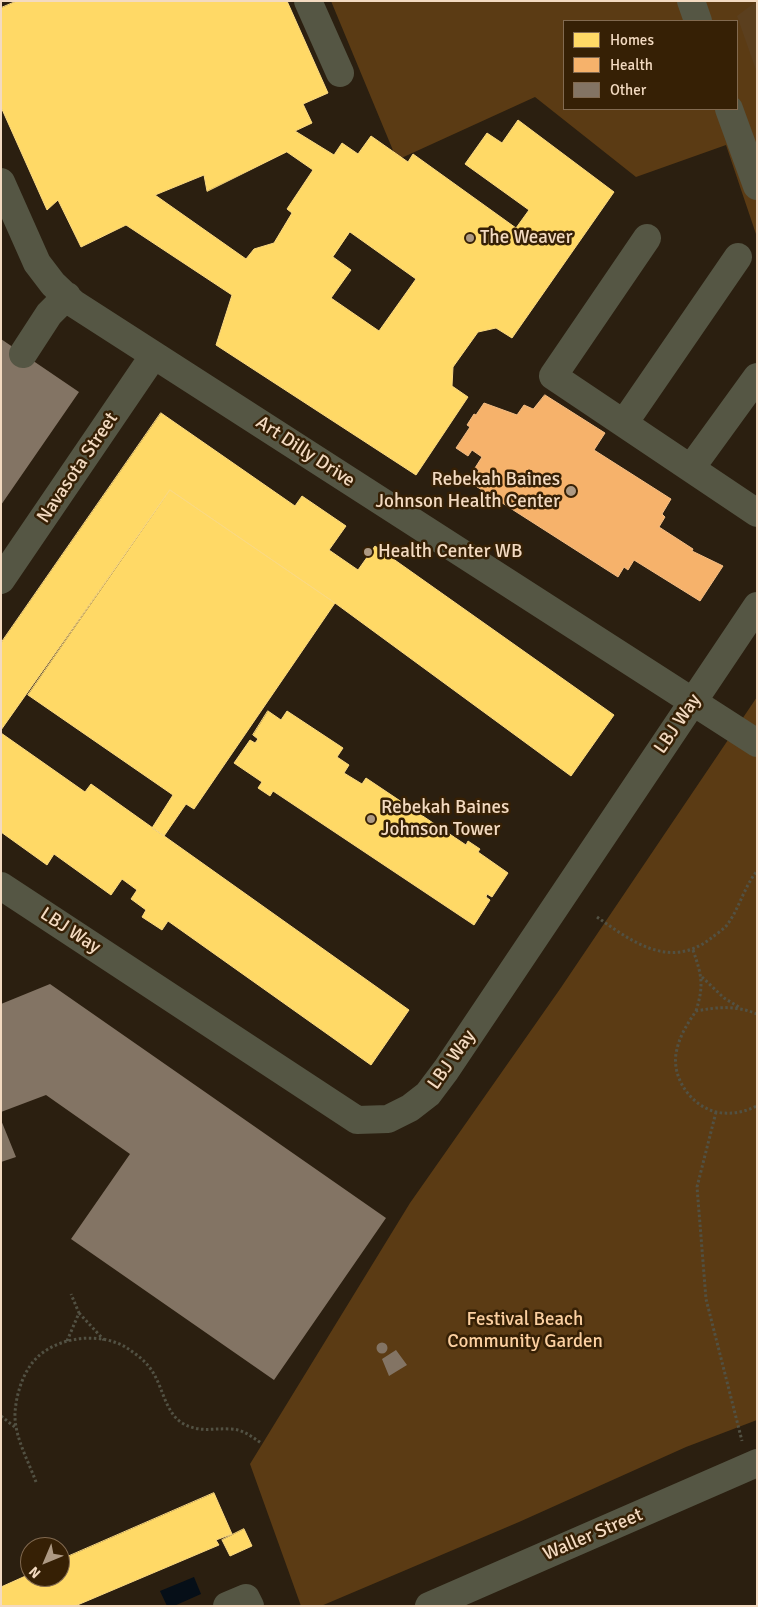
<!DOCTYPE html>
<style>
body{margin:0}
#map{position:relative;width:758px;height:1607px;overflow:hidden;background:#2b1f10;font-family:Signika,sans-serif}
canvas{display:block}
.frame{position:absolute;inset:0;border:2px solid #f3dac1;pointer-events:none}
.legend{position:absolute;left:563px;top:20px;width:175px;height:90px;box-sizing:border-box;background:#362005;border:1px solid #826a50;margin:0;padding:6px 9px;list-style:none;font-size:15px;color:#f3dac1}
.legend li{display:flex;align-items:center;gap:10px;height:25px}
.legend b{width:25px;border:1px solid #826a50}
.north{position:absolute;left:20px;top:1537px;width:50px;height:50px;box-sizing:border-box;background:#362005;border:1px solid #826a50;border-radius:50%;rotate:225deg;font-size:14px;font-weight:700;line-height:20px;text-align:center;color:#f3dac1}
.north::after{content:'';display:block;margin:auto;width:18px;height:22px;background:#ad9983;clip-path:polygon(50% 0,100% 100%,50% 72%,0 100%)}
</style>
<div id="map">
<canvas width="758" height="1607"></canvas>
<div class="frame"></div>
<ul class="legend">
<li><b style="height:14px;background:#ffd966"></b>Homes</li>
<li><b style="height:14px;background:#f6b26b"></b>Health</li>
<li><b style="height:14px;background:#837464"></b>Other</li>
</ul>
<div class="north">N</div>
</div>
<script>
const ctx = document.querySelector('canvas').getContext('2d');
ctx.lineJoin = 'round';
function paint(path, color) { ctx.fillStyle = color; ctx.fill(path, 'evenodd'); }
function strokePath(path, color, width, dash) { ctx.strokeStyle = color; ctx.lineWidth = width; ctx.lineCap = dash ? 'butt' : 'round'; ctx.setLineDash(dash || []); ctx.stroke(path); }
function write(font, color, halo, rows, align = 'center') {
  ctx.font = font + ' Signika,sans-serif'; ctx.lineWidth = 5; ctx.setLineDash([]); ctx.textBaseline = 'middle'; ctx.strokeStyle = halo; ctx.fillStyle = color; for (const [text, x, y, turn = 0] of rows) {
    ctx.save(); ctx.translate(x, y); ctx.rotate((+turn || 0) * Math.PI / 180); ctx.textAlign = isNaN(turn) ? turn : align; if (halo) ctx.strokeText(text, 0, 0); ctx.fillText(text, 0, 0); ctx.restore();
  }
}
paint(new Path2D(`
 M331,1H757V237L726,145L636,177L535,97L397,160ZM564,21H737V109H564Z
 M757,697V1420L686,1447L519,1522L321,1606H301L250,1464L410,1203L560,989Z`), '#5b3b14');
paint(new Path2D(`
 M757,1V73L737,16Z`), '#5b3f1e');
paint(new Path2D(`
 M194,1577L201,1594L174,1606H167L160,1591Z`), '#060f18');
const homes = new Path2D(`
 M17,1H287L328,93L303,104L312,123L295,131L334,155L342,143L358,154L371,136L408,162L413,154L516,228L529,210L465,164L487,133L502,143L518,120L614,192L512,338L496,328L478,332L453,367L452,386L468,397L416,475L216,345L232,295L126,225L81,247L58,200L47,210L1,107V8ZM287,152L313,170L287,209L292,213L274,243L254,249L246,259L155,195L204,175L207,191ZM350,232L416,279L379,331L331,298L351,270L333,257Z
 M161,413L295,506L302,496L346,526L329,550L358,570L375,546L614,715L571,776L335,603L170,490L1,730V643Z
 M170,490L335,603L194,809L186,804L164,836L152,828L173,795L28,695Z
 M268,711L281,720L287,711L343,748L337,757L349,765L344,773L362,784L366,778L466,845L468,841L480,849L478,852L508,873L492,897L487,894L486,897L490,900L474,925L273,791L270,796L258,788L262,782L234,763L250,740L255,743L258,739L253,735Z
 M1,733L85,792L91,784L409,1010L371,1065L168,921L162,930L142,917L146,910L131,899L137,890L122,879L111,895L54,854L47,865L1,832Z
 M214,1493L232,1534L216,1540L219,1545L75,1606H1V1587L30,1574V1577H60V1560Z
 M244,1529L252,1546L230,1556L222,1540Z`);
paint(homes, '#ffd966');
strokePath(homes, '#fbd981', 1);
const health = new Path2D(`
 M545,395L605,433L594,450L671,499L662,514L665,517L659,527L693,549L692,551L723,566L700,601L634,560L628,570L624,567L618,577L471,483L479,470L475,468L482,457L472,450L468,456L456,448L470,427L467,425L474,414L476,415L484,403L517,415L524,405L533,409Z`);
paint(health, '#f6b26b');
strokePath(health, '#f5be85', 1);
paint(new Path2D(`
 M1,339L79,392L1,505Z
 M50,984L386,1218L274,1380L71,1239L130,1154L46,1095L1,1112V1004Z
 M1,1120L16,1157L1,1162Z
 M376.5 1348a5.5 5.5 0 1 1 11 0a5.5 5.5 0 1 1-11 0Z
 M396,1350L407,1365L389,1376L382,1359Z`), '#837464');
strokePath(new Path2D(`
 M597,917C631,941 669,970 710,939C715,935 723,930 727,925C739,909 744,887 757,871
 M693,950C702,976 704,985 696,1011
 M702,977L724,998L739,1007
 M757,1014C735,1005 718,1007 696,1011C688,1023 680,1035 677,1049C669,1078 694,1111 723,1113C736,1114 746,1111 757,1106
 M716,1112L697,1187L706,1299L742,1441
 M79,1313L104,1340
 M67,1341L79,1313L71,1294
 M1,1416L16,1428
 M36,1482C28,1460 14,1436 15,1413C16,1397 21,1379 30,1366C49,1337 99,1330 127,1348C136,1354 146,1361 152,1371C163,1387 165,1412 182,1423C199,1433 212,1428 230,1429C242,1429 251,1436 261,1443`), '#525143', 3, [2.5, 2.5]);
strokePath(new Path2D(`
 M308,1L340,73
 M691,1L698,21
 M729,109L757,186
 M1,182L37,263L53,284L73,303L757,743
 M647,238L553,376L757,513
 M23,354L49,314L67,296
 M624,423L738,257
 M691,468L757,377
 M1,580L154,355
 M1,886L357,1120L388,1119L410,1108L428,1094L446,1070L757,606
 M227,1606L246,1598L250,1606
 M429,1606L757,1463`), '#555644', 28);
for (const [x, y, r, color] of [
 [470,238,5,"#ad9983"],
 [571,491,6,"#ad9983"],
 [368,552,5,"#ad9983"],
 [371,819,5,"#ad9983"]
]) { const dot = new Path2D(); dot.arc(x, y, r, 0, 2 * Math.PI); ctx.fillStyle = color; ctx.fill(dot); strokePath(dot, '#362005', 2); }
write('19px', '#f3dac1', '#362005', [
 ["The Weaver",480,238],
 ["Rebekah Baines",560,480,"right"],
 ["Johnson Health Center",560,502,"right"],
 ["Health Center WB",378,552],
 ["Rebekah Baines",381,808],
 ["Johnson Tower",381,830]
], 'left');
write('19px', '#f3dac1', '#362005', [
 ["Art Dilly Drive",305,452,33],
 ["Navasota Street",78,468,-56],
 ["LBJ Way",678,724,-56],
 ["LBJ Way",70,931,33],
 ["LBJ Way",452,1060,-55],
 ["Waller Street",593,1535,-23]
]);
write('19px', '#fcd0a1', '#362005', [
 ["Festival Beach",525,1320],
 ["Community Garden",525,1342]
]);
</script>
